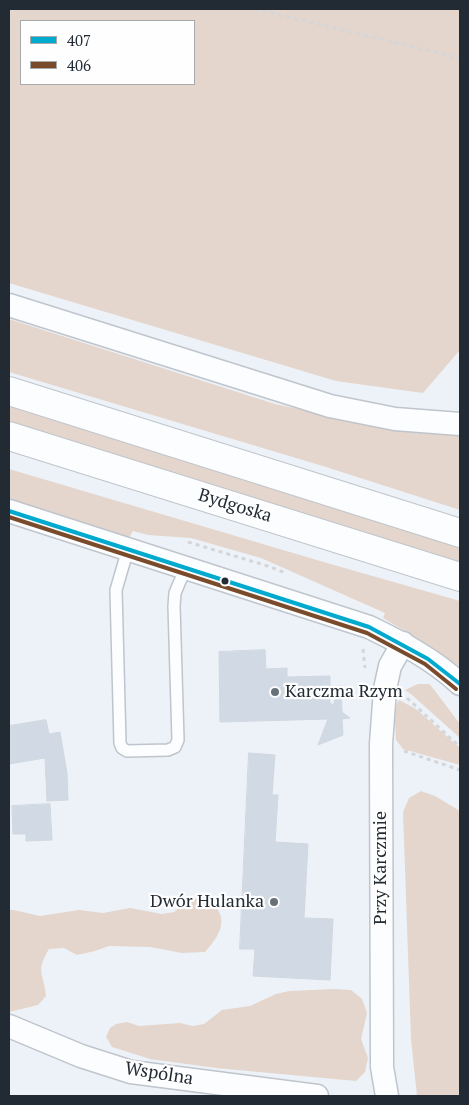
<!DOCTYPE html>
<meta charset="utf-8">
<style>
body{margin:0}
#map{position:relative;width:469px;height:1105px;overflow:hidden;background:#edf2f8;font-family:"PT Serif",serif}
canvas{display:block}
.frame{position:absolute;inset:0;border:10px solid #222b33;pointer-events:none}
.legend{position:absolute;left:20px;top:20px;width:175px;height:65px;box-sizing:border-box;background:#fefefe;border:1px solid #a6aaad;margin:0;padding:6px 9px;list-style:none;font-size:15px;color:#222b33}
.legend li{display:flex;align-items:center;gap:10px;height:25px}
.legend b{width:25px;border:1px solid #a6aaad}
</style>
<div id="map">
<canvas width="469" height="1105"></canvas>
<div class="frame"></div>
<ul class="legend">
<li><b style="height:6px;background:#00a9ce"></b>407</li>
<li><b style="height:6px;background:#7a4b2a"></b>406</li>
</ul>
</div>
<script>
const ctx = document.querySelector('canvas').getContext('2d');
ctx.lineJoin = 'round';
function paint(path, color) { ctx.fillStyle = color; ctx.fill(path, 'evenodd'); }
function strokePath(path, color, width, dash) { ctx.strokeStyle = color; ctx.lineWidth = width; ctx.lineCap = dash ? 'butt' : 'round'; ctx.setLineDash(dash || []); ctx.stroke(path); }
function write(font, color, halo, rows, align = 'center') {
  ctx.font = font + ' "PT Serif",serif'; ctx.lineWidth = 4.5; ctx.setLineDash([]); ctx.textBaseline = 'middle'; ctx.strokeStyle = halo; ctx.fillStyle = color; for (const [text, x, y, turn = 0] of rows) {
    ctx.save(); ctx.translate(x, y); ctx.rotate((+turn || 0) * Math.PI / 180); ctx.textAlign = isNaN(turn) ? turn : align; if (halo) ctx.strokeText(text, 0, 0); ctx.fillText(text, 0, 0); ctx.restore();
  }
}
paint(new Path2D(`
 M9,9H460V350L423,393L336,381L9,283ZM194,21V84H21V21Z
 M9,319L275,404L403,431L460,434V510L326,467L9,372Z
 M9,406L460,548V563L9,422Z
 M9,469L327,563L460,601V667L420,640L383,618L385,613L261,558L191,538L148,535L133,531L129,538L9,500Z
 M418,684H429L432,687L460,724V738L412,695L405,690Z
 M399,700L416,709L460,748V765L403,749L396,740C396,728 392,710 399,700Z
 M421,791L435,796L460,811V1096H417L411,1039L403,812L409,798Z
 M204,897C230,914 224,931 205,952L182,953L150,947L109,946L95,951L77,955L64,948L49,949C35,972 44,973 46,996L38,1005L9,1012V910H14L40,916L79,910L103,913L130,908L162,914L174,912L187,901Z
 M334,989L351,990L362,999L367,1013L361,1039L368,1058L365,1072L356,1081L216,1068L150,1059L112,1047L106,1037L110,1028L116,1024L127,1022L139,1026L180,1023L193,1026L204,1024L222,1010L250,1006L276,994L289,991Z`), '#e4d6cc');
const building = new Path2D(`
 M265,650L266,669L287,668V677L330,676V703L333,705L341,685L342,712L350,718L342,719L343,735L318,745L328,719L220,722L219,652Z
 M46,720L49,734L60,732L67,773L68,800L47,801L45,758L9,764V726Z
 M249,753L275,755L272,795H278L275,842L308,844L304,918L333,919L330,980L253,976L255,949H240Z
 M50,804L52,840L26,841V834H13L12,806Z`);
paint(building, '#d1dae4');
strokePath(building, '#d0d7de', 1);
const service = new Path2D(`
 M128,549L116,590L120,743L122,748L127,751L168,750L175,747L178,740L174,606L175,593L186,567`);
const minor = new Path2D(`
 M9,305L330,406L395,419L460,424
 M9,511L369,627C402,643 433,659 460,684
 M9,1026L81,1056L131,1072L317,1096
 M387,1096L382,1067L381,744L385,689L390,666L403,643`);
const primary = new Path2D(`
 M9,391L460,533
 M9,436L460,577`);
strokePath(service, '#bfc5cc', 14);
strokePath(minor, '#bfc5cc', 25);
strokePath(primary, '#bfc5cc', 30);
strokePath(new Path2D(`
 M255,9L460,58
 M188,542L271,567L285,573
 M363,649L365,668
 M407,698L460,747
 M404,751L460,770`), '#d4d6d9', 3, [4, 4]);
strokePath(service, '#fcfdfe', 11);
strokePath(minor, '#fcfdfe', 22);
strokePath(primary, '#fcfdfe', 28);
strokePath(new Path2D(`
 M9,511L369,627L428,659L460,684`), '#00a9ce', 4);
strokePath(new Path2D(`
 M9,517L367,633L425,664L456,689`), '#7a4b2a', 4);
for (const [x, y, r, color] of [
 [225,581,4.5,"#222b33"],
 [275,692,5,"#697178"],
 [274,902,5,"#697178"]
]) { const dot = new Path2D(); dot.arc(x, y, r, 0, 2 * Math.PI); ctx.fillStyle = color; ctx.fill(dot); strokePath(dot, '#fefefe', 2); }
write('18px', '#222b33', '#fefefe', [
 ["Bydgoska",235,506,17],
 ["Przy Karczmie",381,868,-90],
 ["Wspólna",159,1074,9]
]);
write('18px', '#222b33', '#fefefe', [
 ["Karczma Rzym",285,692],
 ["Dwór Hulanka",264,902,"right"]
], 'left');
</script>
